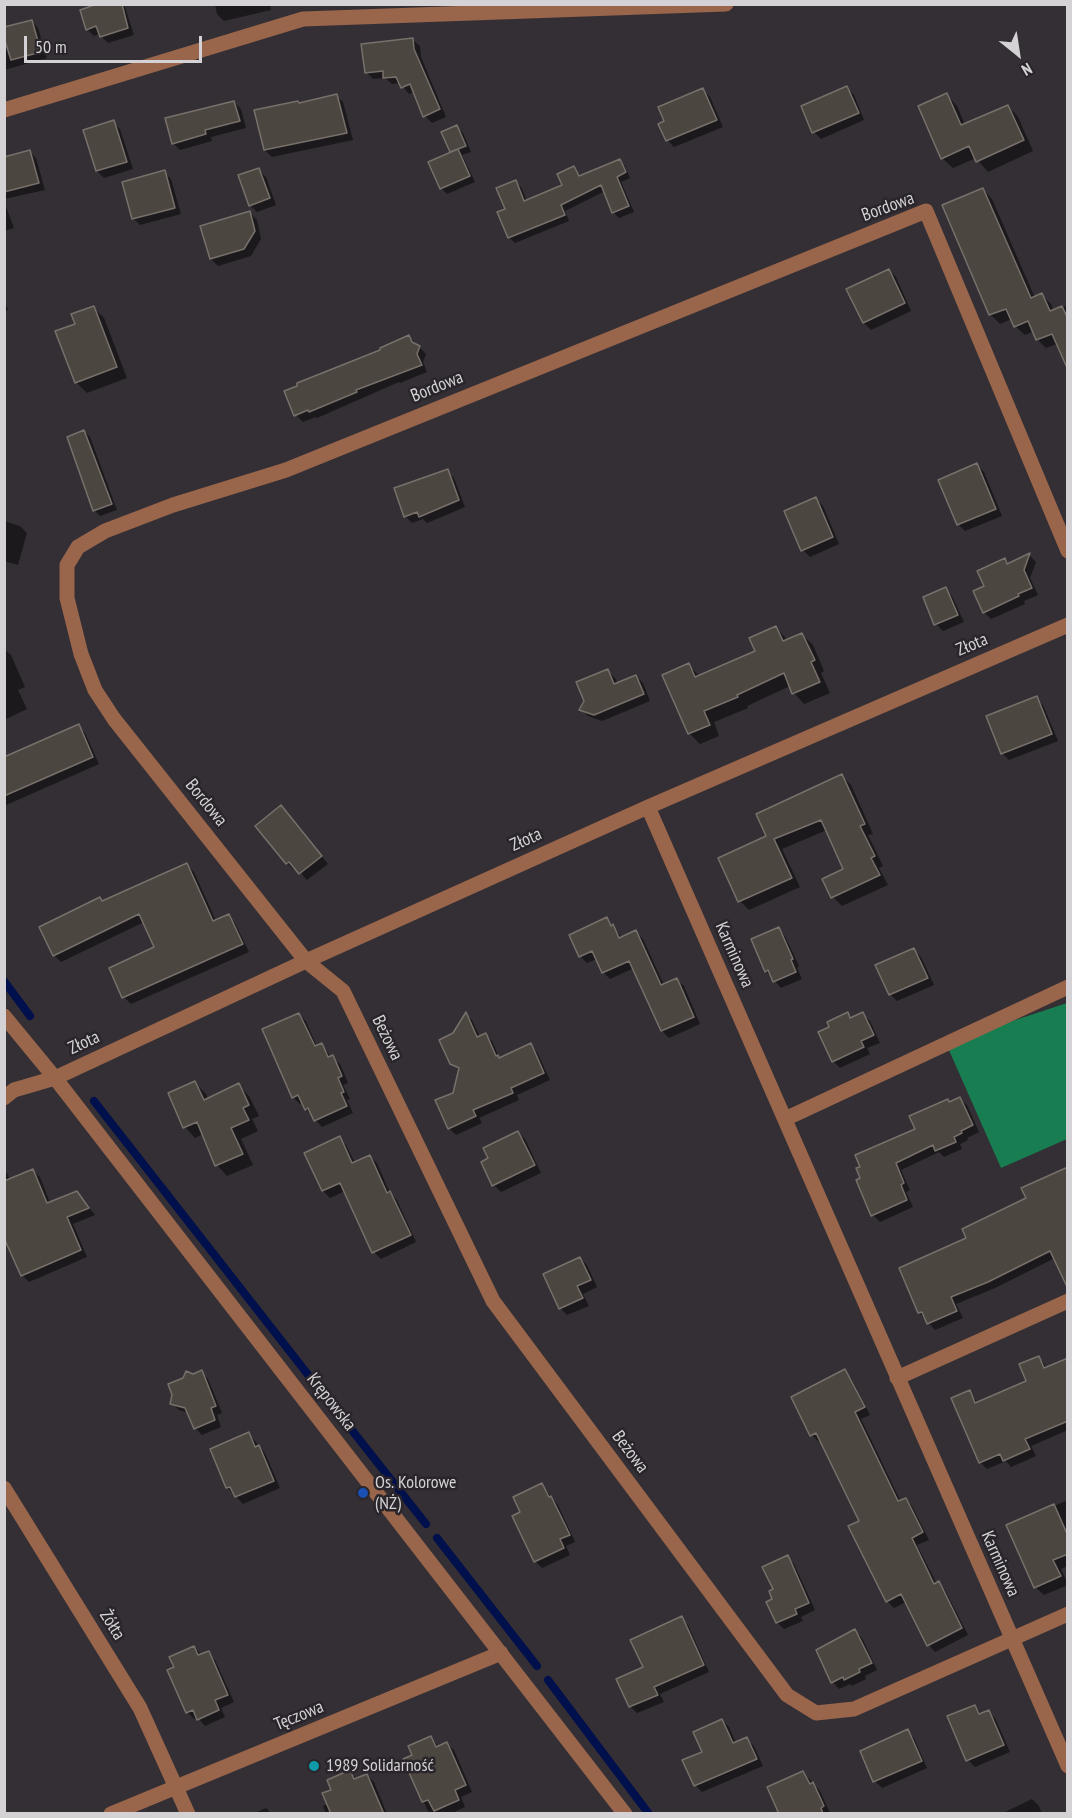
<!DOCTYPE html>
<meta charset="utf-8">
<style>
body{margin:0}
#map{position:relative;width:1072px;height:1818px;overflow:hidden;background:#332f34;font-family:"PT Sans Narrow",sans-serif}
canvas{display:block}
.frame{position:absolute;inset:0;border:6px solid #d4d2d5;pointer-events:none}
.north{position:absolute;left:988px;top:24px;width:60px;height:60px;-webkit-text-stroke:4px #29252a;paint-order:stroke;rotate:150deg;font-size:16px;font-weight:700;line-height:24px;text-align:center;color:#d4d2d5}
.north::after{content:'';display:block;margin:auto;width:21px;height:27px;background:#d4d2d5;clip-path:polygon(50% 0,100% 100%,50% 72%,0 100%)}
.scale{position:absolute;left:24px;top:36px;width:178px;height:27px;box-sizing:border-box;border:3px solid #d4d2d5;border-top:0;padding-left:8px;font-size:18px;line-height:21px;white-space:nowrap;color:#d4d2d5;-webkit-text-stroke:4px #29252a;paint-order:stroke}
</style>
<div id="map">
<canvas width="1072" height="1818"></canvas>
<div class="frame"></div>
<div class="north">N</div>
<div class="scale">50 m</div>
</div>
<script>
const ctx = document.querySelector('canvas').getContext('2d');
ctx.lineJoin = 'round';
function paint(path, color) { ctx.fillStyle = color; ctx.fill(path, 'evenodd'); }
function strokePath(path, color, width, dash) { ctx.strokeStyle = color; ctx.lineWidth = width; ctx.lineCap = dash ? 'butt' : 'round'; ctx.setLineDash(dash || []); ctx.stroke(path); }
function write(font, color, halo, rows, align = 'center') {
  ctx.font = font + ' "PT Sans Narrow",sans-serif'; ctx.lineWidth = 5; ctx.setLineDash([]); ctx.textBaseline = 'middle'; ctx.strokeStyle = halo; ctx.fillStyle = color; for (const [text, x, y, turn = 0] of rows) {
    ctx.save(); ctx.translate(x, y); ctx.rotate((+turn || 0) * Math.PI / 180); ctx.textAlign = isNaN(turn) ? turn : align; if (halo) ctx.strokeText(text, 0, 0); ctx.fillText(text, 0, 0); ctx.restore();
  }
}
paint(new Path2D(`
 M1067,1003V1139L1001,1168L948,1048L988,1029Z`), '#187d51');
paint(new Path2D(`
 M103,4H124L134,35L108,43L99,34L94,36L87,29Z
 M215,4H270L271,10L224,21L217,14Z
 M32,21L38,28L47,58L4,70V29Z
 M413,40L420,46L421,57L446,117L432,123L425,116L415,92L409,94L400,83L392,84L385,78L373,79L366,72Z
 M847,88L854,95L864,120L821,139L814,132Z
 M703,90L710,97L723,127L674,147L667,140Z
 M336,95L343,102L353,140L272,157L265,150L255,111Z
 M947,95L957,106L965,125L1008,106L1018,117L1033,151L988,172L976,158L953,168L942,158Z
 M234,102L241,109L246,128L211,137L212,141L180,150L173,143Z
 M113,122L120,129L133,169L104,178L97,171L85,131Z
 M457,127L463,133L471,152L462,155L475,182L447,194L441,188L453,153L451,152Z
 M30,152L36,158L45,190L4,199V159Z
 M619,161L625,166L630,178L621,182L634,212L619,218L613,212L605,191L565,211L569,221L515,243L509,237L507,210L515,182L521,187L527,201L564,186L574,168L581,177Z
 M259,170L266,177L276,205L257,212L250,205Z
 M164,172L171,179L181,214L140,225L133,218Z
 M983,189L992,199L1035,298L1042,295L1051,304L1054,311L1068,305V346L1060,343L1046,348L1037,339L1034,331L1025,335L1015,326L1012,319L1000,324L991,315L944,206Z
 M4,201L14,228L4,231Z
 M250,213L257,220L261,239L251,256L218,266L211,259Z
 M889,270L896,277L911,311L871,330L864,323L848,289Z
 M4,300L8,310L4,311Z
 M93,307L104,318L127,378L87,393L76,382L77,324Z
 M409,337L426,354L423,362L427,372L400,383L399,382L317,418L316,417L303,422L296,415L286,392L382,350Z
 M84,431L90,437L117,510L100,516L94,510Z
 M977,465L984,472L1002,516L965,531L958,524Z
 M447,471L454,478L465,507L427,523L423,519L412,523L405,516Z
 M816,499L823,506L839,544L810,557L803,550Z
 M4,521L20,526L27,533L18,565L4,561Z
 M1029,555L1036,562L1030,578L1038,595L1024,601L1025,604L991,619L984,612L986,586L1004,560L1009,565Z
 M945,589L952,596L964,622L943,631L936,624Z
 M776,627L788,641L802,635L813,645L824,671L821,673L830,693L804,704L794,693L790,686L747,706L748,708L714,722L719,736L700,744L689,733V665L700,677L757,652Z
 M4,649L11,655L25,687L18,690L27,709L4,720Z
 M608,671L615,678L618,684L636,676L643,683L650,701L602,721L588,716L581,709Z
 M1036,698L1043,705L1058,741L1009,760L1002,753Z
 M78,726L85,733L99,764L4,806V759Z
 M842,776L851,785L873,834L868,835L883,866L879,868L888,885L842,906L833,897L845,869L827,830L782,849L800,887L749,910L740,901L768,837Z
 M288,814L328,864L307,880L296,868L294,870L287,863Z
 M187,865L194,872L216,921L228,916L235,923L249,952L131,1004L124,997L111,969L156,948L144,922L61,962L54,955L103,902Z
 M607,919L622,938L636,932L643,939L664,985L677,980L684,986L700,1024L669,1038L662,1031L634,968L610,979L603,972L597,959L587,963L580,956Z
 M779,929L785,936L799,966L797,968L802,979L781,988L766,971Z
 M914,950L921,957L934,985L897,1001L890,994Z
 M299,1014L306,1021L317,1047L322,1045L331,1057L340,1064L348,1083L343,1085L350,1099L347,1100L353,1113L322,1127L306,1109L303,1102L300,1104L293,1097Z
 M466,1014L472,1020L480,1037L485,1035L492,1041L500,1059L530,1045L537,1052L550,1080L517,1095L519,1100L479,1118L482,1123L456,1135L449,1128L460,1071L451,1063L454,1035Z
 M848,1014L852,1019L863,1014L870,1021L880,1043L867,1048L870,1054L840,1068L833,1061L831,1028Z
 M195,1083L206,1094L208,1099L238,1085L249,1096L259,1116L252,1119L258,1131L241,1139L253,1165L227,1176L217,1165L203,1134L195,1138L185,1127Z
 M960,1099L967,1105L979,1132L967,1138L968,1140L960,1144L962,1149L944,1157L939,1152L901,1170L910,1190L906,1192L913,1207L880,1222L873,1215L858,1181L917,1129L950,1103Z
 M518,1132L525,1139L541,1173L501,1192L494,1185L490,1159Z
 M340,1138L346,1145L355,1163L370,1156L377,1163L390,1193L397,1200L416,1242L381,1259L374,1252L345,1191L330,1198L323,1191L306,1153Z
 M4,1167L10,1180L33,1171L40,1177L50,1203L76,1193L83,1200L95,1215L73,1224L87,1257L29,1282L22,1275L4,1233Z
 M1028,1198L1055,1258L995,1288L956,1304L963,1318L935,1330L920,1313L901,1269L968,1239Z
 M580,1258L587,1265L597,1287L583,1294L589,1306L567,1315L560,1308L545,1274Z
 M1039,1357L1047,1368L1068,1359V1430L1031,1446L1036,1456L1011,1467L1006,1461L987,1469L980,1462L969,1392L978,1403L1028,1382Z
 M844,1371L851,1378L870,1415L861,1419L901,1502L906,1499L912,1506L929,1540L917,1545L937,1584L938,1583L945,1590L968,1635L935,1652L929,1645L906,1602L894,1608L887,1601L861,1522L822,1440L819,1442L812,1435Z
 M201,1372L208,1379L222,1413L217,1415L221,1427L202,1435L195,1428L189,1413L179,1410L172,1403L174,1395L194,1375Z
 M249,1434L265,1453L280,1488L243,1504L227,1487Z
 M542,1485L558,1505L575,1542L566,1546L570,1555L542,1568L535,1561L522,1513Z
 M1068,1500V1566L1061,1569L1068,1585L1044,1595L1035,1587L1008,1526Z
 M787,1557L794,1564L815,1610L801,1617L803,1621L784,1629L777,1622L774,1599L775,1590Z
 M681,1618L688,1625L709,1672L660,1694L664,1702L637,1713L630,1706L645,1668Z
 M855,1631L862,1638L877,1670L865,1676L866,1679L852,1686L850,1684L839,1689L833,1682Z
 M194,1647L201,1654L208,1653L215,1660L234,1702L221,1708L225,1717L205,1726L198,1718L194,1719L187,1712L176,1668Z
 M975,1706L982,1714L988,1711L995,1718L1010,1752L975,1767L968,1760L949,1717Z
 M722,1720L729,1727L736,1743L747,1739L754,1746L763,1766L702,1792L695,1785L704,1752Z
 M907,1731L914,1738L927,1768L882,1788L875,1781Z
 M431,1738L439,1747L447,1744L454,1750L472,1792L461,1797L465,1807L450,1814L429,1813L405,1760L414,1756Z
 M350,1772L357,1779L367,1775L374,1782L387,1814H326L323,1806L328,1804L333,1791Z
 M803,1772L820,1791L830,1813L781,1814Z
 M1032,1799L1039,1806L1042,1814H1001Z
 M266,1808L272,1814H253Z`), '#0007');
strokePath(new Path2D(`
 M4,981L30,1016
 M94,1101L320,1390
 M332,1405L426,1524
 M437,1538L537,1666
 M548,1680L649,1814`), '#00104c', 8);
const building = new Path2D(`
 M97,4H122L128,28L100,37L96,26L86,30L80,10Z
 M32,20L41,52L11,60L4,38V27Z
 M413,38L414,49L440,109L423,117L410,84L401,88L396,77L383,78V71L365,73L361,44Z
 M847,86L859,113L812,133L801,106Z
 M703,88L717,120L666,141L658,124L664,121L658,107Z
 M947,93L961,125L1008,105L1024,140L976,162L969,146L941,159L918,106Z
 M337,94L347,133L264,150L254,110L298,101L299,103Z
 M234,101L240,121L205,130L206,134L172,144L165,118Z
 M114,120L127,162L96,171L83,130Z
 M457,125L466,146L450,152L441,132Z
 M458,149L470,176L440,189L428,162Z
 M30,150L39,183L4,192V157Z
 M620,159L626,172L617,177L629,206L612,213L601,185L561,205L565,215L508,238L497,212L505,209L496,188L516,180L524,201L562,185L557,174L574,166L579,176Z
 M259,168L270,198L249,206L238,175Z
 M165,170L175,208L132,219L122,182Z
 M983,188L1031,298L1042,293L1050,311L1062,306L1068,319V370L1052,334L1036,340L1028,321L1014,327L1006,309L989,315L942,205Z
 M250,211L255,231L244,249L210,259L200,226Z
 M889,269L905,303L863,323L846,289Z
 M94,306L117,367L75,383L55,331L75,324L71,314Z
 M409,335L412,342L420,346L417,354L422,365L356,390L357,392L309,412L308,410L294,416L284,391L297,386V383L380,350V348Z
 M84,430L112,504L93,511L67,437Z
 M977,463L996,509L957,525L938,480Z
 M448,469L459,500L419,517L417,512L404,517L394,488Z
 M816,497L833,537L801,551L784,511Z
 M1030,553L1024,570L1032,588L1018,594L1019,596L983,613L973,591L984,586L977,571L1005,558L1007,564Z
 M946,587L958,615L934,625L923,597Z
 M776,626L783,641L802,633L815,660L811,662L820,682L792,694L784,673L737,695L738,697L704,711L710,725L688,734L662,675L689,663L695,677L755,651L749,638Z
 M608,669L614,684L636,675L644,694L594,715L579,710L584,701L576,682Z
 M1037,696L1052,734L1001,754L986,716Z
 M79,724L93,757L4,796V757Z
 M842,774L865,824L860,826L875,856L871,858L880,875L831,898L822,879L843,869L821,820L774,839L792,878L738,902L718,858L766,836L756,814Z
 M281,805L322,856L299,874L289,862L286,864L255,826Z
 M187,863L213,921L229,914L243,944L122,998L109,968L154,947L139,914L53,956L39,927L100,897L102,901Z
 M607,917L611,926L613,924L619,938L636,930L661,985L677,978L694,1017L661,1031L629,961L602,973L592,951L579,957L569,935Z
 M779,927L793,959L791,960L796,972L773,982L768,970L765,972L751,939Z
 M914,948L928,978L889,995L875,965Z
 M466,1012L477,1037L486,1033L496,1056L498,1055L499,1058L531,1043L544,1073L511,1088L513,1093L473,1110L476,1116L448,1129L435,1100L453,1093L459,1068L450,1064L439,1040L453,1033Z
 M848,1012L850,1018L863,1012L874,1035L861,1041L864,1047L832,1062L818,1032L829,1027L827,1022Z
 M299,1013L315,1046L322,1043L328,1057L333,1055L342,1076L338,1078L344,1092L341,1093L347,1106L314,1121L308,1108L305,1110L298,1095L292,1098L262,1029Z
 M195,1081L204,1100L239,1083L249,1105L243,1108L249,1120L231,1128L243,1154L215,1166L197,1122L183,1128L168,1093Z
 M960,1097L973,1125L961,1131L962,1133L954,1137L956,1142L935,1151L933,1145L896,1163L904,1183L901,1185L907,1200L871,1216L856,1180L860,1178L856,1168L860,1167L855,1155L915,1129L909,1116L948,1099L949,1102Z
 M518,1131L535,1165L492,1186L481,1162L488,1158L483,1148Z
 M340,1136L352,1163L370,1155L387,1193L390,1191L411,1235L372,1253L340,1183L322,1191L304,1153Z
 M1068,1167V1289L1050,1251L988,1282L951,1297L957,1311L927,1324L922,1312L918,1313L899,1268L966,1238L962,1229L1026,1198L1021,1188Z
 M33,1169L47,1203L77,1191L89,1208L67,1217L81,1250L21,1276L4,1238V1181Z
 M580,1257L591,1280L577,1286L583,1298L559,1309L543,1274Z
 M1039,1356L1044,1368L1068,1358V1421L1025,1439L1030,1449L1003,1461L1000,1454L979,1463L951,1398L970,1390L975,1403L1026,1381L1019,1364Z
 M845,1369L865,1407L855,1412L898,1501L906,1498L923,1532L912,1538L934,1584L939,1581L962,1628L927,1646L901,1594L886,1602L848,1526L859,1521L816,1433L810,1436L791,1397Z
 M202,1370L216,1406L211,1408L215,1420L194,1429L185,1408L170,1404L172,1395L168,1384L183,1378L186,1371L193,1374Z
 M249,1432L255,1447L259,1445L274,1481L235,1497L230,1487L226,1488L210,1449Z
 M542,1483L549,1497L551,1496L570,1535L560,1539L564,1548L534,1562L512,1516L520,1512L513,1497Z
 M1054,1504L1068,1536V1554L1053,1560L1061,1576L1034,1588L1006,1525Z
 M788,1555L809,1603L795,1609L797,1614L776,1623L766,1602L772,1599L769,1591L773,1589L762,1567Z
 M682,1616L704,1665L654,1687L658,1695L629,1707L616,1679L643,1667L630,1640Z
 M855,1629L872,1663L859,1669L860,1672L844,1680L843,1677L831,1683L816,1650Z
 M194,1646L198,1655L209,1651L228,1695L215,1700L219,1710L197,1720L193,1710L186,1713L167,1670L174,1667L169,1657Z
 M975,1705L979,1714L989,1710L1004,1745L966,1761L947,1716Z
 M722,1719L733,1743L747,1737L757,1759L694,1786L682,1760L702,1752L693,1732Z
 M908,1729L922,1761L873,1782L860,1751Z
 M431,1736L436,1747L447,1742L466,1785L455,1790L459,1800L434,1811L428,1800L422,1802L403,1759L412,1755L408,1746Z
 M350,1770L354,1779L367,1774L384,1814H331L322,1793L331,1790L327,1780Z
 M803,1771L810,1784L813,1782L824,1806L821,1808L823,1814H779L767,1787Z`);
paint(building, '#4c4641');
strokePath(building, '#77706b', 1.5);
strokePath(new Path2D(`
 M4,110L303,19L726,4
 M1068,551L926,211L286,470L173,505L105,531L78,547L67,565V598L81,654L95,690L114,719L306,961L343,991L493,1301L787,1695L816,1713L854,1709L1068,1614
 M648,807L1068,1766
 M4,1016L55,1078L625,1814
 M4,1098L14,1090L55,1078L306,961L648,807L1068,625
 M785,1119L1068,987
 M897,1378L1068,1301
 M4,1488L140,1708L188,1814
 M111,1814L501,1653`), '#99654b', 15);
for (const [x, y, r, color] of [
 [363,1493,6,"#1a4fb4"],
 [314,1766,6,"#0f9aa8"]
]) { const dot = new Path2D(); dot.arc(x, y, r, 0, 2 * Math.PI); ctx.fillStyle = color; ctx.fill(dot); strokePath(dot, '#29252a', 2); }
write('18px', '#d4d2d5', '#29252a', [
 ["Bordowa",888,207,-20],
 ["Bordowa",437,387,-22],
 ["Złota",972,645,-23],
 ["Bordowa",206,803,51],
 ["Złota",526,840,-24],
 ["Karminowa",734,955,66],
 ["Beżowa",387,1038,64],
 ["Złota",84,1043,-25],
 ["Krępowska",331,1402,52],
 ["Beżowa",630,1452,53],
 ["Karminowa",1000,1564,66],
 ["Żółta",112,1625,58],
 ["Tęczowa",299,1716,-22]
]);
write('18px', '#d4d2d5', '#29252a', [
 ["Os. Kolorowe",375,1483],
 ["(NŻ)",375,1504],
 ["1989 Solidarność",326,1766]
], 'left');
</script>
